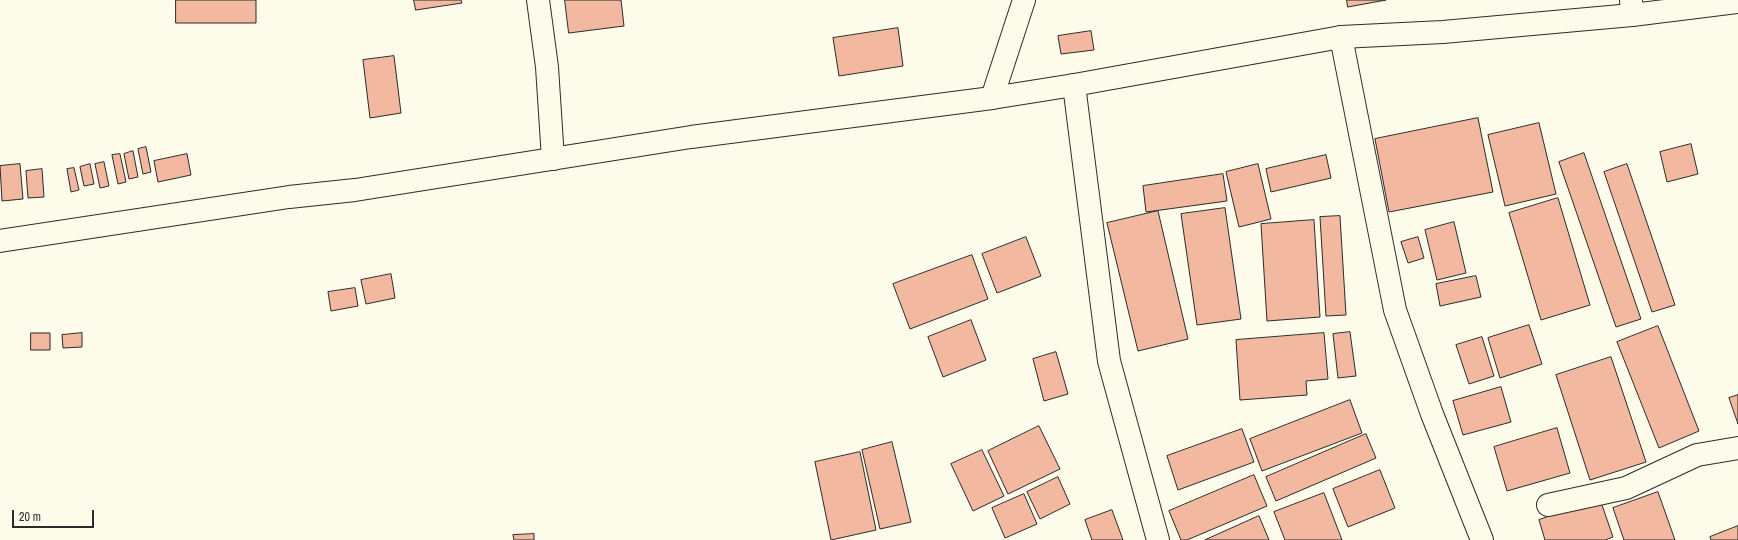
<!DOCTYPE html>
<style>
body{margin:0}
#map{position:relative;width:1738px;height:540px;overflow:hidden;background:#fdfbea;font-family:"Archivo Narrow",sans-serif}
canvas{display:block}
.scale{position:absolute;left:12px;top:510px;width:82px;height:18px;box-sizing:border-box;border:2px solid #2b2b2b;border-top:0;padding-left:5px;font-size:12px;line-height:14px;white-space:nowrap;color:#2b2b2b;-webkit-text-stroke:3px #fdfbea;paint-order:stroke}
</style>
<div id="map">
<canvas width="1738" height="540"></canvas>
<div class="scale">20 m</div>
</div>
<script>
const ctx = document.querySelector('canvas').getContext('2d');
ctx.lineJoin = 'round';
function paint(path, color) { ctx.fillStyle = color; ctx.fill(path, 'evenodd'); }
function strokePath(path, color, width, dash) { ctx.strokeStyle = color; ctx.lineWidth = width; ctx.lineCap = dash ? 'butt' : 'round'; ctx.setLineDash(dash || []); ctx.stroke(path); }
const building = new Path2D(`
 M176,0H256V23H176Z
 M414,0H461L462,3L416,10Z
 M565,0H621L624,26L569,33Z
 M1347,0H1386L1348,7Z
 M898,28L903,66L839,76L833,38Z
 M1091,31L1094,50L1061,54L1058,36Z
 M394,56L401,113L370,118L363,60Z
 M1478,118L1493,192L1389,212L1375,139Z
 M1539,123L1556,194L1505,206L1488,135Z
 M1691,144L1698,174L1667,182L1660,152Z
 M146,147L151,172L143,174L138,149Z
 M133,151L138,177L129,179L124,154Z
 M1584,153L1641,319L1616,327L1559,162Z
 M120,154L126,182L118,184L112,155Z
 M187,154L191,175L158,182L154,161Z
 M1326,155L1331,178L1271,192L1266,169Z
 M104,162L109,186L100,188L95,164Z
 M20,164L23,199L2,201L0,166Z
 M90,164L94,184L84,186L80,167Z
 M1258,164L1271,219L1239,227L1226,172Z
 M1627,164L1675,305L1652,312L1604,172Z
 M74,168L79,190L71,192L67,169Z
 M42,169L44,197L28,198L26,171Z
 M1223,174L1227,201L1146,212L1143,186Z
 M1558,198L1590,305L1541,320L1509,213Z
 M1225,208L1241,319L1197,325L1181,214Z
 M1158,211L1188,339L1138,351L1107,223Z
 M1340,216L1346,315L1326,316L1320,217Z
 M1314,220L1320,317L1267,321L1261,224Z
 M1454,222L1466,273L1437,280L1425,230Z
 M1026,237L1041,276L997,293L982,254Z
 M1418,237L1424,258L1408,263L1401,242Z
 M972,255L988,299L910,329L893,284Z
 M391,274L395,298L366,304L361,280Z
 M1476,276L1481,297L1440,306L1436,284Z
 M355,288L358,306L331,311L328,292Z
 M971,320L986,360L943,377L928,337Z
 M1529,325L1542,364L1500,378L1488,338Z
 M1658,326L1699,431L1659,448L1617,342Z
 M1350,332L1356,376L1338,378L1333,334Z
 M31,333H50V350H31Z
 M82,333V347L63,348L62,335Z
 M1324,333L1328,379L1306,381L1307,395L1240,400L1236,340Z
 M1482,337L1494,376L1469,384L1456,345Z
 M1056,352L1068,394L1044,401L1033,359Z
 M1611,357L1646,462L1590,480L1556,375Z
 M1501,387L1511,422L1463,435L1453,401Z
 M1738,395V424L1729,398Z
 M1350,400L1362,433L1262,471L1250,439Z
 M1039,426L1060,469L1008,494L988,451Z
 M1557,428L1570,473L1507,491L1494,447Z
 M1242,429L1254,462L1178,490L1167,456Z
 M1366,434L1376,458L1276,501L1266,477Z
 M892,442L911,522L880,529L862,450Z
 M982,450L1004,496L973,511L951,464Z
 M860,452L876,530L831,540L815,462Z
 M1380,470L1395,508L1348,527L1333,489Z
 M1254,475L1267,506L1187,540H1181L1169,511Z
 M1058,477L1070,504L1040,519L1027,492Z
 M1658,492L1675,540H1624L1613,508Z
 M1324,493L1342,540H1285L1274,512Z
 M1024,494L1037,524L1005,538L992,508Z
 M1600,499L1613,537L1605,540H1545L1539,520Z
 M1112,510L1123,540H1092L1085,520Z
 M1259,516L1269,540H1205Z
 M1738,526V540H1711L1710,537Z
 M534,534V540H514L513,535Z`);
paint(building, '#f2b8a0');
strokePath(building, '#2b2b2b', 1);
const minor = new Path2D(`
 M538,0L547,67L553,159
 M1631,0L1632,15
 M1341,37L1395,310L1432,414L1482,540
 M1074,85L1109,361L1158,540
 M992,98L1024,0
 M1548,505L1626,488L1697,455L1738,448`);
const primary = new Path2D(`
 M0,241L289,197L355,190L691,137L992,98L1074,85L1341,37L1443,32L1632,15L1738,2`);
strokePath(minor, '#2b2b2b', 24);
strokePath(primary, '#2b2b2b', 24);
strokePath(minor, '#fdfbea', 22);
strokePath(primary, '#fdfbea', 22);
</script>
